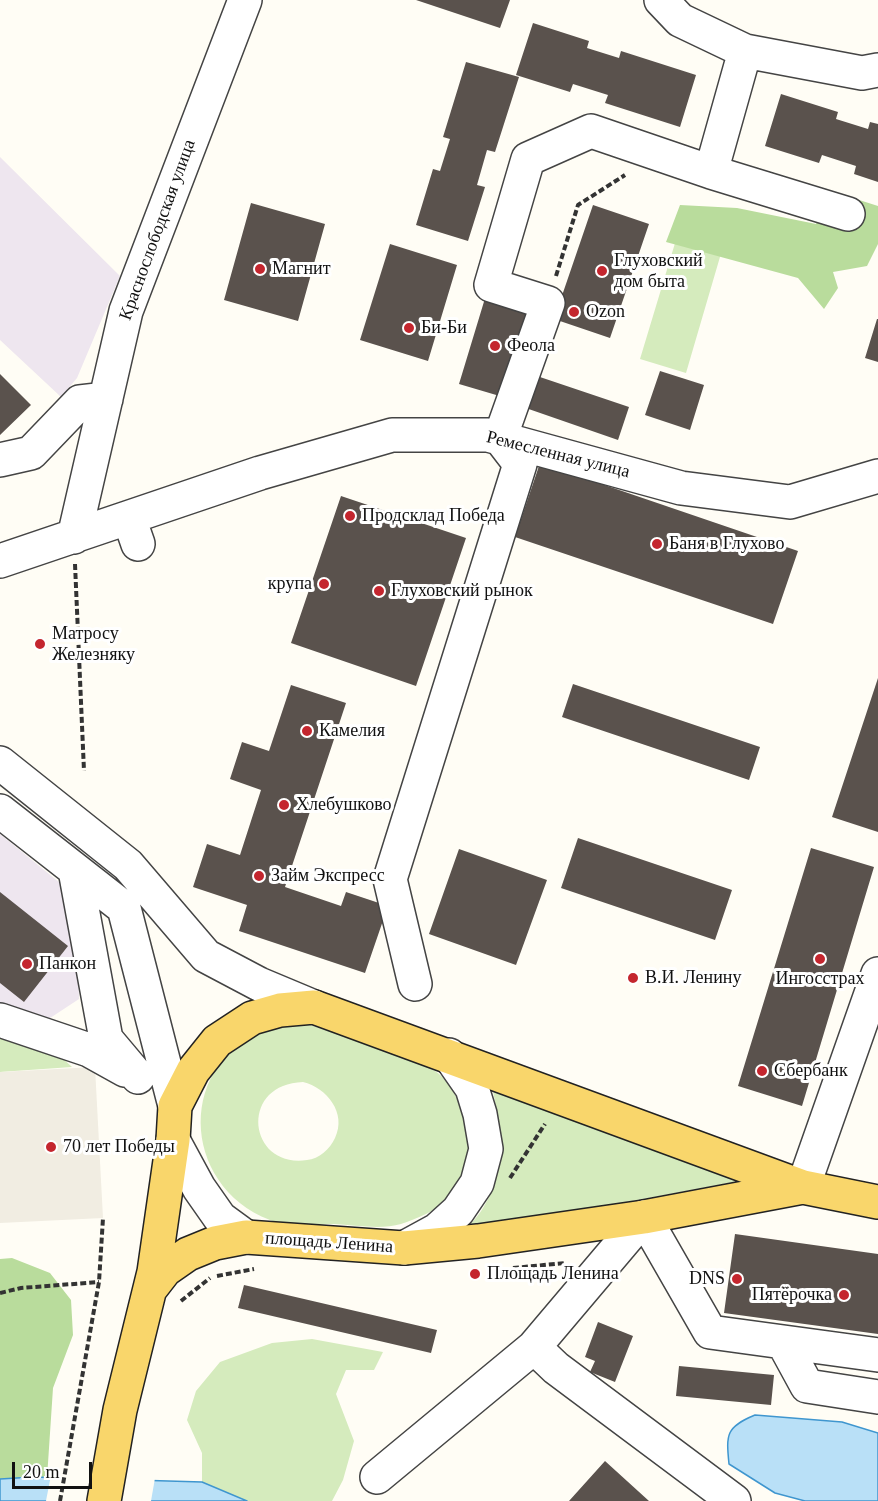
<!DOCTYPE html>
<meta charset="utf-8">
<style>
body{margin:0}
#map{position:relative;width:878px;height:1501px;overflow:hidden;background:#fffdf5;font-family:Georgia,serif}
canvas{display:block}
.scale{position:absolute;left:12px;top:1462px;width:80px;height:27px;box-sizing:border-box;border:3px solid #111;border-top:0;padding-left:8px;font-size:18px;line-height:21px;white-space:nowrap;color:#111;-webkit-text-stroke:4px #fff;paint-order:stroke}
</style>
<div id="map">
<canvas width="878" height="1501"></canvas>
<div class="scale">20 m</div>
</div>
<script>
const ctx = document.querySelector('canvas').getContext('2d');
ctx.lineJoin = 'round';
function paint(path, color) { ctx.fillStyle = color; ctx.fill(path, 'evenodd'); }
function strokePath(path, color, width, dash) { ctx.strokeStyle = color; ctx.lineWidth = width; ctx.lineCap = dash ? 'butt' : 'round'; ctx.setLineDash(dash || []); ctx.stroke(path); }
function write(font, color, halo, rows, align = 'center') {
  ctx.font = font + ' Georgia,serif'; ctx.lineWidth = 6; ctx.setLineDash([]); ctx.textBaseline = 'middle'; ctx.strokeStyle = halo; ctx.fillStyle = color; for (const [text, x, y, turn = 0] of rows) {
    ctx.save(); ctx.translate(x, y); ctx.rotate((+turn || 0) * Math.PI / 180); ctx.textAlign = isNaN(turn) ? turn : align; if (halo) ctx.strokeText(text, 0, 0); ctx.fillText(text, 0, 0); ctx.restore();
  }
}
paint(new Path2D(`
 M0,157L120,276L77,378L61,397L0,340Z
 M0,834L76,896L79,999L0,1051Z`), '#eee6ef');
paint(new Path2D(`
 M682,220L727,233L686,373L640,359Z
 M0,1017L27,1025L72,1067L0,1072Z
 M307,1024C339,1034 370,1045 401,1057C412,1062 425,1065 435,1071C452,1081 468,1118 469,1138C469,1154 460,1187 449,1198C438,1210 416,1219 401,1224C381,1230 355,1225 334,1224C318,1224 284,1226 270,1220C179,1185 176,1059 271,1028C281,1024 296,1025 307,1024ZM303,1082C327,1088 347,1113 335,1138C330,1149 319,1159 307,1160C248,1169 238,1084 303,1082Z
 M493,1091L744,1180L462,1233C469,1225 478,1217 483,1208C507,1170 501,1132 493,1091Z
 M312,1339L383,1352L374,1370H346L336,1394L354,1441L343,1480L332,1501H247L202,1482V1453L187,1420L196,1391L220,1362L272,1343Z`), '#d5ebbd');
paint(new Path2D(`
 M831,191L878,206V244L867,266L833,272L838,288L824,309L798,278L666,242L680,205L737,208L816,224Z
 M12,1258L50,1273L71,1300L73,1335L53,1388L47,1478L0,1479V1259Z`), '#b9dc9c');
paint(new Path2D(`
 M95,1067L103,1218L0,1223V1072Z`), '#f1ede2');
const water = new Path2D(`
 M755,1415L842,1422L878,1433V1501H805L775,1493L729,1464C726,1434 726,1427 755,1415Z
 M33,1477L202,1482L247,1501H0V1479Z`);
paint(water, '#b9e0f7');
strokePath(water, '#3f96cf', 1.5);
paint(new Path2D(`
 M51,1475L155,1478L151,1501H46Z`), '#fffdf5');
paint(new Path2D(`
 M416,0H510L500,28Z
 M533,23L589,41L587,48L619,58L621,51L696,75L680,127L605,103L608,95L573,84L570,92L516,75Z
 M466,62L519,77L495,152L487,150L477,185L485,187L468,241L416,225L433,169L440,171L450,139L443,137Z
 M781,94L838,112L836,119L868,129L870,122L878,124V182L854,174L856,166L822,155L819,163L765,146Z
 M251,203L325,224L298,321L224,300Z
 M593,205L649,224L610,338L554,319Z
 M390,244L457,265L428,361L360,340Z
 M486,295L530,308L503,397L459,384Z
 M877,319H878V362L865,358Z
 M660,371L704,385L690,430L645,415Z
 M0,374L31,405L0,435Z
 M531,374L629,407L618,440L520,406Z
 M540,463L798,551L773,624L515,537Z
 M341,496L466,538L416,686L291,643Z
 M878,678V832L832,817Z
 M573,684L760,747L749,780L562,717Z
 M291,685L346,703L285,887L341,906L346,892L388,906L365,973L239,931L247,905L193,887L207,844L240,855L261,790L230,779L242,742L269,751Z
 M578,838L732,890L715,940L561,888Z
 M811,848L874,867L802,1106L738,1086Z
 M459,849L547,880L516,965L429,934Z
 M0,892L68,946L24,1002L0,983Z
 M735,1234L878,1254V1334L724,1313Z
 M244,1285L437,1330L431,1353L238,1308Z
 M598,1322L633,1336L615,1382L590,1372L595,1361L585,1357Z
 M679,1366L774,1375L771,1405L676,1396Z
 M605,1461L649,1501H569Z`), '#5a524d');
const minor = new Path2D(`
 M661,0L680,20L745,51
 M711,172L848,214
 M0,460L31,453L80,402L106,399
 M129,518L138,544
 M74,537L126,311L245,0
 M0,561L260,473L392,435H488L681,488L790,502L878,476
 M0,763L128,865L206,956L259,984L314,1007
 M0,811L124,908L175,1106
 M75,870L106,1039L138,1077
 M415,984L390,879L520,464L500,438L548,303L491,285L528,159L591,131L711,172L745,51L862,73L878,70
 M0,1020L89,1050L125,1070
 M173,1140L199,1188L220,1218L246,1237
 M803,1187L878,974
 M404,1248L437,1230L458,1211L477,1183L486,1149L480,1114L472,1088L449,1055
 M783,1342L807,1386L878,1397
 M534,1347L556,1368L734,1501
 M377,1477L534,1347L644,1217L710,1332L878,1355`);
const major = new Path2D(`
 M151,1288L165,1270L188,1254L215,1243L246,1237L404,1248L478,1241L644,1217L803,1187
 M104,1501L120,1410L154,1272L173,1140L175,1106L193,1071L217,1041L252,1018L280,1010L314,1007L803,1187L878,1202`);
strokePath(minor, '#444', 36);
strokePath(major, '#222', 36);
strokePath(new Path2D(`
 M556,276L578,205L625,175
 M75,564L84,771
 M510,1178L545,1124
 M513,1268L565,1263
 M217,1276L254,1269
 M0,1293L21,1288L99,1282
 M181,1301L210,1278
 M60,1501L99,1282L103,1218`), '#333', 4, [6, 3]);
strokePath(minor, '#fff', 33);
strokePath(major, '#f9d66b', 33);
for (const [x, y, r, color] of [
 [260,269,6,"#c4262e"],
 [602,271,6,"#c4262e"],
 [574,312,6,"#c4262e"],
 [409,328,6,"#c4262e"],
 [495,346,6,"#c4262e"],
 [350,516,6,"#c4262e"],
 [657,544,6,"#c4262e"],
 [324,584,6,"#c4262e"],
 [379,591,6,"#c4262e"],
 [40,644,6,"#c4262e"],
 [307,731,6,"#c4262e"],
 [284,805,6,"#c4262e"],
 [259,876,6,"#c4262e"],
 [820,959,6,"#c4262e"],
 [27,964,6,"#c4262e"],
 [633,978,6,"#c4262e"],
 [762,1071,6,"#c4262e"],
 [51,1147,6,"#c4262e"],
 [475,1274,6,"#c4262e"],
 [737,1279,6,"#c4262e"],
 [844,1295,6,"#c4262e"]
]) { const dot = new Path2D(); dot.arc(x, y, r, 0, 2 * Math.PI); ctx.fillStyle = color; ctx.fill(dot); strokePath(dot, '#fff', 2); }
write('18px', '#111', '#fff', [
 ["Краснослободская улица",158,230,-70],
 ["Ремесленная улица",558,455,14],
 ["площадь Ленина",329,1243,4]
]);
write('18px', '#111', '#fff', [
 ["Глуховский",614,261],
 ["дом быта",614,282],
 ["Магнит",272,269],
 ["Ozon",586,312],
 ["Би-Би",421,328],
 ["Феола",507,346],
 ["Продсклад Победа",362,516],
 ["Баня в Глухово",669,544],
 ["крупа",312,584,"right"],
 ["Глуховский рынок",391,591],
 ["Матросу",52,634],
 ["Железняку",52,655],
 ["Камелия",319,731],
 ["Хлебушково",296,805],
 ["Займ Экспресс",271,876],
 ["Панкон",39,964],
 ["В.И. Ленину",645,978],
 ["Ингосстрах",820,979,"center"],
 ["Сбербанк",774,1071],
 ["70 лет Победы",63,1147],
 ["Площадь Ленина",487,1274],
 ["DNS",725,1279,"right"],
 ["Пятёрочка",832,1295,"right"]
], 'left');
</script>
